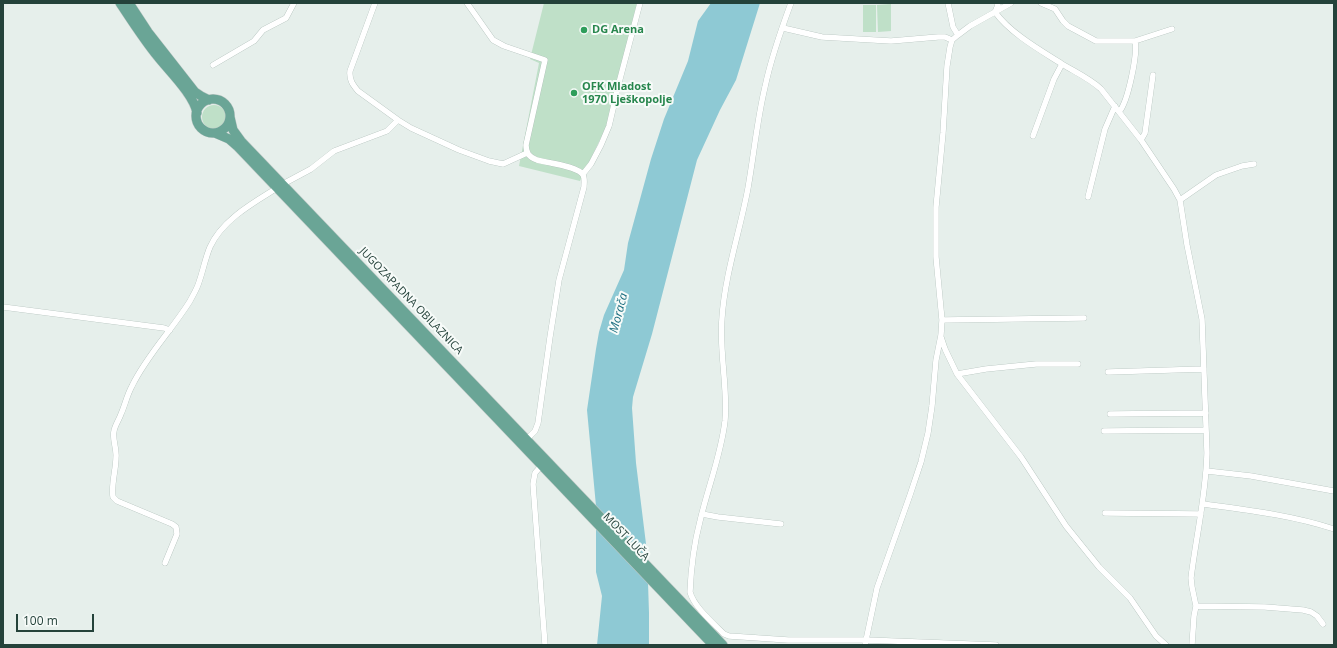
<!DOCTYPE html>
<meta charset="utf-8">
<style>
body{margin:0}
#map{position:relative;width:1337px;height:648px;overflow:hidden;background:#e6efeb;font-family:"Open Sans",sans-serif}
canvas{display:block}
.frame{position:absolute;inset:0;border:4px solid #24423a;pointer-events:none}
.scale{position:absolute;left:16px;top:614px;width:78px;height:18px;box-sizing:border-box;border:2px solid #24423a;border-top:0;padding-left:5px;font-size:12px;line-height:14px;white-space:nowrap;color:#24423a;-webkit-text-stroke:3px #f7fbf9;paint-order:stroke}
</style>
<div id="map">
<canvas width="1337" height="648"></canvas>
<div class="frame"></div>
<div class="scale">100 m</div>
</div>
<script>
const ctx = document.querySelector('canvas').getContext('2d');
ctx.lineJoin = 'round';
function paint(path, color) { ctx.fillStyle = color; ctx.fill(path, 'evenodd'); }
function strokePath(path, color, width, dash) { ctx.strokeStyle = color; ctx.lineWidth = width; ctx.lineCap = dash ? 'butt' : 'round'; ctx.setLineDash(dash || []); ctx.stroke(path); }
function write(font, color, halo, rows, align = 'center') {
  ctx.font = font + ' "Open Sans",sans-serif'; ctx.lineWidth = 4; ctx.setLineDash([]); ctx.textBaseline = 'middle'; ctx.strokeStyle = halo; ctx.fillStyle = color; for (const [text, x, y, turn = 0] of rows) {
    ctx.save(); ctx.translate(x, y); ctx.rotate((+turn || 0) * Math.PI / 180); ctx.textAlign = isNaN(turn) ? turn : align; if (halo) ctx.strokeText(text, 0, 0); ctx.fillText(text, 0, 0); ctx.restore();
  }
}
paint(new Path2D(`
 M544,3H637L608,123L580,181L519,166L539,63L530,59Z
 M891,4V31L878,32L877,5Z
 M863,5H876V32H863Z
 M202 117a12 12 0 1 1 24 0a12 12 0 1 1-24 0Z`), '#bfe0c8');
paint(new Path2D(`
 M711,3H760L736,80L720,110L697,160L652,334L633,397L632,408L636,463L647,552L649,613V645H597L602,596L596,572V506L587,410L596,349L599,332L604,315L624,270L628,243L651,159L664,119L688,61L698,21Z`), '#8ec9d4');
const street = new Path2D(`
 M375,3L350,71C349,80 353,85 358,91L398,120L411,128L459,150L489,161L503,164L527,153
 M467,3L493,40L504,46L545,60L526,145C526,153 529,157 537,160C547,163 578,166 583,175C585,178 584,183 584,187L559,280L550,337L538,423L535,431L527,439
 M791,3C781,30 771,58 765,87C757,120 754,154 748,188C740,231 725,274 722,318C719,353 728,387 725,421C721,455 708,487 700,521C694,544 691,568 690,592C694,607 713,623 724,634L729,636L788,640H866L996,645
 M948,3L953,27L958,35
 M1041,3L1055,9L1063,21L1068,26L1096,41H1135L1172,29
 M995,12C1010,33 1040,50 1062,64C1075,72 1089,78 1101,89L1141,140L1174,189L1180,200L1187,245L1202,319L1207,453C1206,495 1196,537 1191,578L1192,587L1196,606L1194,616L1192,645
 M995,12L998,5L997,3
 M783,28L822,37L891,41L938,37H945L952,40
 M213,65L254,41L263,30L286,18L294,3
 M1119,112C1128,102 1138,53 1135,41
 M1033,136L1054,79L1062,64
 M1141,140L1145,133L1153,75
 M583,174L591,164L601,145L609,126L620,79L640,3
 M283,184L311,169L334,151L387,131L398,120
 M1088,197L1105,129L1115,106
 M1180,200L1216,175L1242,166L1254,164
 M3,307L164,328L170,330
 M942,320L1084,318
 M941,337L945,349L957,374L1021,457L1066,526L1099,567L1130,598L1156,636L1166,645
 M1108,372L1204,369
 M957,374L986,369L1036,364H1078
 M1110,414L1206,413
 M1104,431L1206,430
 M541,466L535,473L533,484L545,645
 M1207,471L1251,476L1334,491
 M1203,504C1247,510 1291,515 1334,529
 M1105,513L1201,514
 M702,514L718,517L781,524
 M165,563L177,534L176,527L172,524L117,501L113,497C111,484 116,470 116,457C117,449 112,439 114,431C115,425 119,420 121,414C125,405 127,395 132,386C147,355 172,330 190,301C193,295 197,289 199,282C203,271 205,259 210,247C222,220 253,203 277,188
 M1196,606L1265,607L1303,610L1311,612L1317,616L1323,624
 M865,645L877,588L910,495L921,462L928,433L932,406L936,360L941,335L942,320L936,257V207L943,133L947,66L950,47L952,40L958,35L970,26L1011,3`);
const primary = new Path2D(`
 M120,3C132,21 144,40 158,57C169,71 194,95 197,113
 M129,3L148,32L195,92L201,96L209,100
 M196 116a17 17 0 1 1 34 0a17 17 0 1 1-34 0Z
 M230,117L233,130L241,141L723,645
 M215,133L229,139L237,146L713,645`);
strokePath(street, '#a8b8b2', 6);
strokePath(primary, '#c2cac8', 10);
strokePath(street, '#fff', 5.5);
strokePath(primary, '#6aa596', 9);
for (const [x, y, r, color] of [
 [584,30,4,"#2e9e5b"],
 [574,93,4,"#2e9e5b"]
]) { const dot = new Path2D(); dot.arc(x, y, r, 0, 2 * Math.PI); ctx.fillStyle = color; ctx.fill(dot); strokePath(dot, '#f7fbf9', 1.5); }
write('bold 11px', '#27864d', '#f7fbf9', [
 ["DG Arena",592,30],
 ["OFK Mladost",582,87],
 ["1970 Lješkopolje",582,100]
], 'left');
write('11px', '#24423a', '#f7fbf9', [
 ["JUGOZAPADNA OBILAZNICA",411,301,46],
 ["MOST LUČA",626,537,46]
]);
write('italic 12px', '#1c6f80', '#f7fbf9', [
 ["Morača",619,313,-75]
]);
</script>
